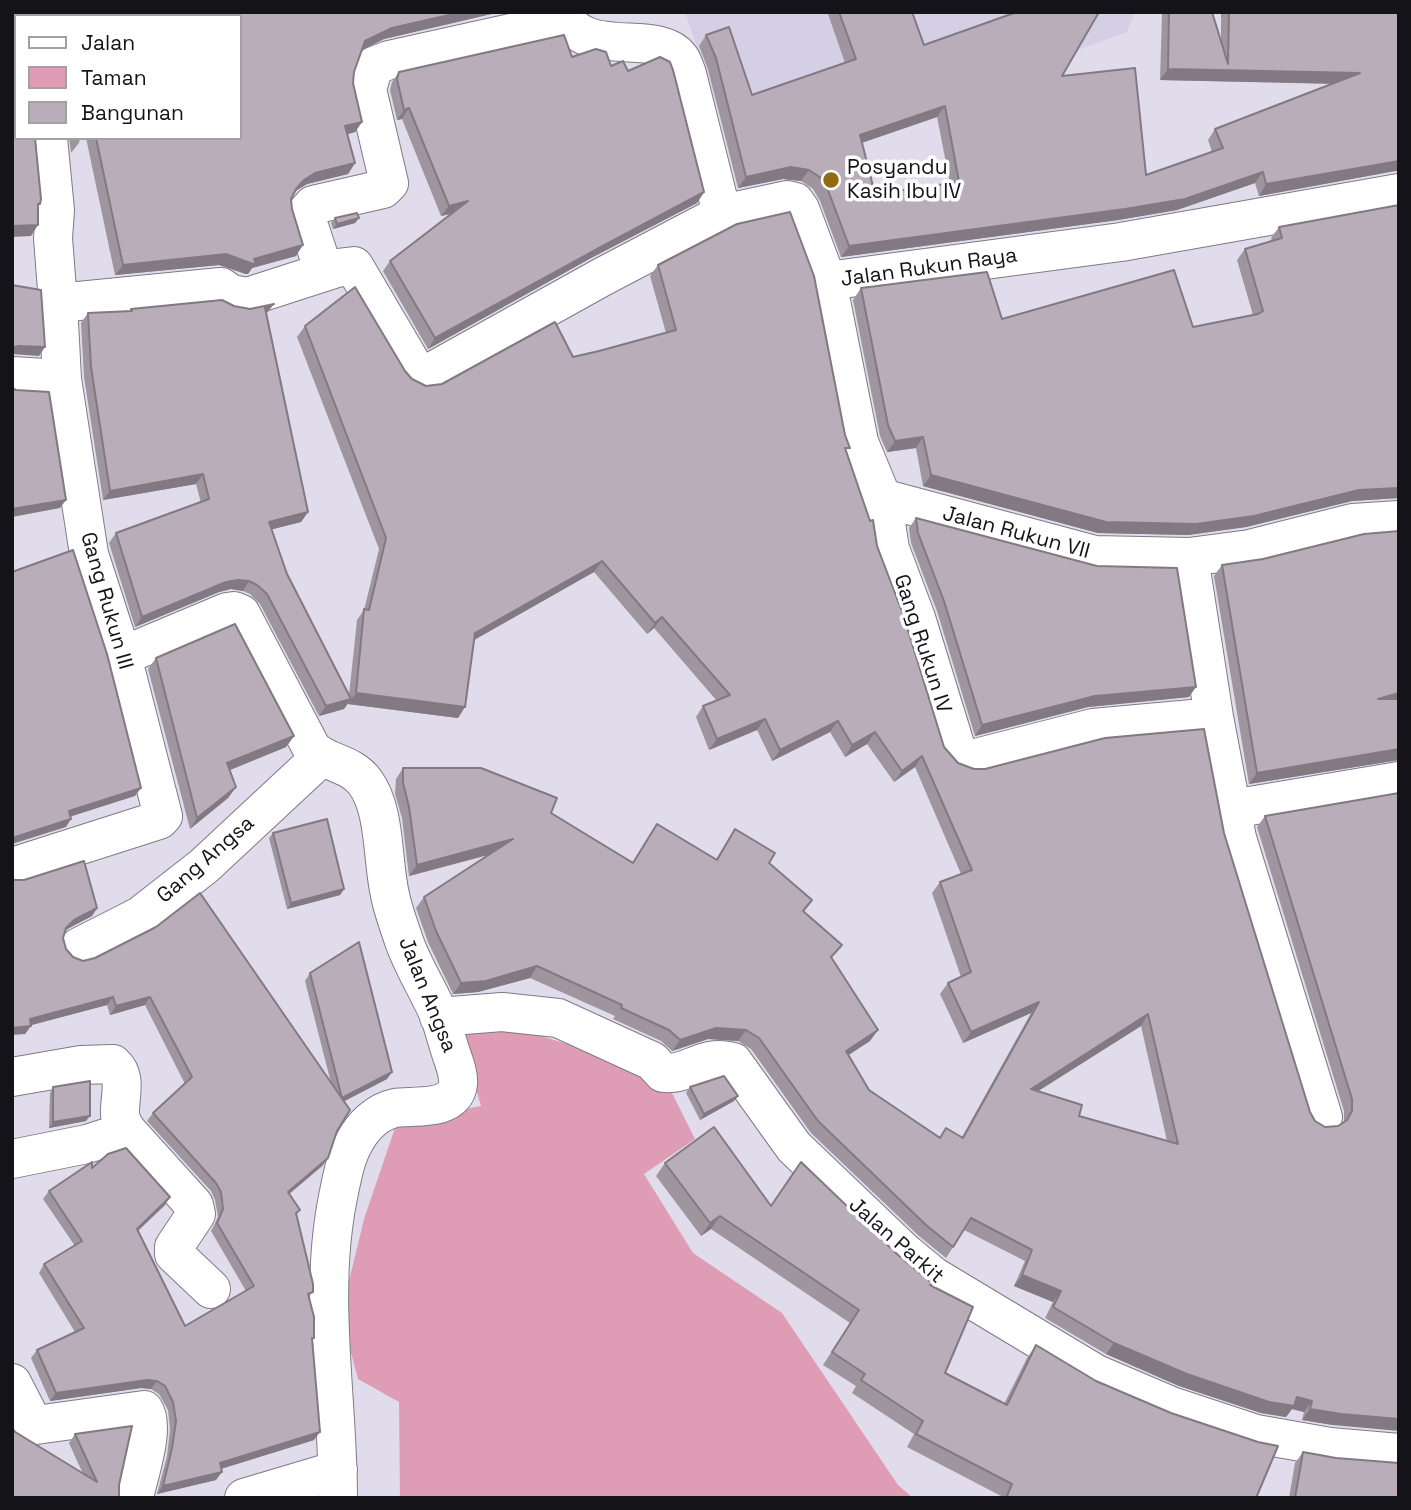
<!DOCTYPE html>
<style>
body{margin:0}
#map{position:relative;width:1411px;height:1510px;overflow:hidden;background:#e0dcec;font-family:"Space Grotesk",sans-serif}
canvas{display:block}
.frame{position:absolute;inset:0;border:14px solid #141318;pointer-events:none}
.legend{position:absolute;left:14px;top:14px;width:228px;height:126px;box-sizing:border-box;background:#fff;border:2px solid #a1a1a3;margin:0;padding:9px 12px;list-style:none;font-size:21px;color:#141318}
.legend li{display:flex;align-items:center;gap:14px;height:35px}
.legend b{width:35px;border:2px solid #a1a1a3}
</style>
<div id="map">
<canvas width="1411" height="1510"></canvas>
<div class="frame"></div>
<ul class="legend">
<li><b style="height:9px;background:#fff"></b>Jalan</li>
<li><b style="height:19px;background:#df9db5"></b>Taman</li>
<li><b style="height:19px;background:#b9adb9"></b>Bangunan</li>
</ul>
</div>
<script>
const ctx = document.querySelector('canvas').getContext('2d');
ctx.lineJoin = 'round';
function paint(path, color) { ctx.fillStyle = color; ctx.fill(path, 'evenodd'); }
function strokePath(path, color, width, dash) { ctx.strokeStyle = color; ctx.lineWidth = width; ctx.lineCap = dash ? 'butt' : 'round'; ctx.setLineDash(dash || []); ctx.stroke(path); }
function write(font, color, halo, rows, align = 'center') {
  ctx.font = font + ' "Space Grotesk",sans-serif'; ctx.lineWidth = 7; ctx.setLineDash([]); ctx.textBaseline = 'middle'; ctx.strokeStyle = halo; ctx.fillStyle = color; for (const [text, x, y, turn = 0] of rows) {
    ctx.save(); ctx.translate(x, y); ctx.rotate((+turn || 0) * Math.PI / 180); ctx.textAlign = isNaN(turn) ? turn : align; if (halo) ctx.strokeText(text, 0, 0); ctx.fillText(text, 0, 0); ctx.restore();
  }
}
paint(new Path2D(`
 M685,12H1135L1127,32L740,173Z`), '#d5cfe6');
paint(new Path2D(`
 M456,1020L541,1036L662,1073L695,1139L644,1174L693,1253L782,1313L898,1485L913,1498H400L399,1402L358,1379L341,1314L364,1219L397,1122L481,1106Z`), '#df9db5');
const minor = new Path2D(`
 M25,12L26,16
 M562,12C582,62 657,27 680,58C683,62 685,69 687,74L722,214L787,200L795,202L800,209L827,281L859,442L882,498L890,549L916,618L957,751L964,757L972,759L1093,728L1214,717
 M48,138L55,210L53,238L58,303
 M324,272L305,214L313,205L383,189L389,183L367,89L374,66L389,60L565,21
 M827,281L1121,242L1399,193
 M12,376L62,379
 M882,498L1095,555L1189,557L1250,549L1353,523L1399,520
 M1189,557L1214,717L1237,838L1323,1117
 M122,656L227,612L234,611L241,614L312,749C328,764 351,763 365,782C386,810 382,861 390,895C393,910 399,926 404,941C413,967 429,991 440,1017C444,1029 447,1041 451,1053C454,1062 459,1074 458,1084C455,1112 413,1105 395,1108C377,1112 363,1126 355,1141C345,1158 342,1178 338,1197C318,1296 338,1397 338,1498
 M1232,809L1399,781
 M12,867L159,820L163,816L122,656L89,554L62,379L58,303L221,287L231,294L247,297L337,268L354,266L414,368L420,375L424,376L602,277L722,214
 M79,947L140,916L204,866L321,757
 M439,1017L502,1012L558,1018L652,1061L663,1073C689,1076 703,1053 733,1062L794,1147L904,1252L933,1276L1096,1374L1171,1406L1256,1434L1330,1447L1399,1453
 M12,1077L81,1065L113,1064C128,1077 119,1097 120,1115C121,1121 124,1126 127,1131L194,1205L196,1214L174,1247V1254L211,1289
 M12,1159L87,1144L127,1131
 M12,1383L31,1420L36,1425L144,1410C156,1427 138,1477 134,1498
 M244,1498L338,1470`);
strokePath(minor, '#7e7a88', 40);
strokePath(minor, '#fff', 38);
paint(new Path2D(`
 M46,12H500L384,39L362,50L354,72L353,83L362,122L355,132L348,134L355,163L348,174L307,184L297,190L294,194L291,199L296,256L252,268L248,274H246L219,265L115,275L86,138H240V16H46Z
 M830,12H912L924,45L1014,12H1099L1062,76L1146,175L1212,152L1208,140L1215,129L1333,84L1160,80L1162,12H1212L1221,41V12H1399L1395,171L1259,196L1255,183L1177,210L1118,220L841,257L820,201L813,189L801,181L783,179L738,188L708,69L699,46L706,35L752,95L845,63L828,14ZM937,117L950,183L875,194L862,143Z
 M572,57L628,71L704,192L697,203L591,258L428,349L383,271L390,261L451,214L441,216L402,119L397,120L390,90L392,82L399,72Z
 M69,138H80L79,143L71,153Z
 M335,218H359L355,223L333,229L331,223Z
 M1279,227L1399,498L1352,501L1246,527L1188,535L1098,533L923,486L916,448L887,452L880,436L853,300L861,288L1002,319L1193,327L1253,315L1237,260L1245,249L1272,241L1271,238Z
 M658,265L847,452L944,747L958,763L974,769L1224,833L1310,1112L1315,1121L1325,1127L1338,1126L1344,1122V1111L1257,827L1265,816L1399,793L1333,1425L1302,1420L1304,1412L1292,1409L1286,1417L1261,1413L1179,1386L1106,1354L1045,1318L1053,1302L1014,1286L1025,1261L964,1230L946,1258L919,1236L811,1133L751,1049L738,1041L708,1039L672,1051L661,1041L613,1019L615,1016L530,978L478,992L453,994L428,942L416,908L424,897L489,855L409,876L402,818L395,794L396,779L403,768L551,813L633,862L657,824L716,859L735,829L769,863L804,912L832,959L870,1041L848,1055L869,1090L940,1137L946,1128L962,1137L1031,1013L963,1043L940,994L948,983L961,977L932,893L940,882L961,874L915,767L894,782L867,744L845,757L830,732L772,761L757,730L709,750L696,717L703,706L717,701L654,628L647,634L594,572L474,640L465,707L458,718L348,704V703L344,709L319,716L260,604L250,594L243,591L231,589L219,592L135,627L109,543L116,533L201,503L196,484L103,500L84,377L81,323L88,313L129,311L131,309L234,306L267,313V314L308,512L301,522L271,529L287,574L349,695L357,620L364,610L379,549L297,337L305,326L405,371L412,379L426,386L442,384L599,351L666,333L650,276ZM1141,1026L1167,1141L1079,1116L1038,1091Z
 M916,518L1189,697L1088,707L975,736L937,611L911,543L909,528Z
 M1399,531V760L1249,784L1214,576L1222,565L1263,559Z
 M156,658L294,736L286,747L230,770L236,787L228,798L190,829L148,669Z
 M273,833L344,889L340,895L287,909L269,838Z
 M12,880L97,908L92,916L69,928L65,931L63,938L66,949L73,957L331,1083L305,981L310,973L387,1079L344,1101L337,1131L328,1158L322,1166L289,1194L300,1210L296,1215L314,1338L312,1341L314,1440L221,1469L216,1480L157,1494L167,1456L170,1429L168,1410L159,1394L151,1389L141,1388L50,1401L31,1358L37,1350L75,1332L39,1273L44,1264L75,1246L43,1199L49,1191L92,1168L165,1205L138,1231L185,1326L246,1291L211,1231L218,1217L215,1200L211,1191L147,1121L153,1113L185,1084L145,1005L110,1015L107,1005L31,1025L25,1034Z
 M53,1087L86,1121L49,1128L50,1093Z
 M690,1087L734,1101L700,1120L686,1093Z
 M665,1163L771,1205L930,1285L945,1373L1004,1404L1027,1358L1036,1345L1256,1498H1002L1003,1497L907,1447L914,1434L852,1393L856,1386L823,1365L850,1323L711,1229L701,1236L656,1176Z
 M75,1434L119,1485V1496L83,1474L69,1443Z
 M1303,1452L1336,1458L1399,1498H1289L1295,1463Z`), '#9f959f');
paint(new Path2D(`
 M462,12H500L384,39L358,52L365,41L392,28Z
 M1168,69L1360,73L1352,84L1160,80Z
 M945,106L937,117L852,146L860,135Z
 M409,108L402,119L397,120L404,110Z
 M362,122L355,132L338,137L345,126Z
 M1399,161V172L1395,171L1259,196L1266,184Z
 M355,163L348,174L307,184L297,190L288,200L304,180L315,173Z
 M791,167L809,170L801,181L783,179L738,188L746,177Z
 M1263,172L1255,183L1177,210L1118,220L841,257L849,246Z
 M704,192L697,203L591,258L428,349L435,338L599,248Z
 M468,201L461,211L441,216L449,206Z
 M359,218L355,223L333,229L337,224Z
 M38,225L31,236L12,237V226Z
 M303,245L296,256L252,268L248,274H246L219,265L115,275L123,265L226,254L254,259Z
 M274,304L267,313L258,317L265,308Z
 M19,346L45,347L39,356L12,354V347Z
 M923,437L916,448L887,452L895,441Z
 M203,474L196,484L103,500L110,491Z
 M931,475L1359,490L1399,488V498L1352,501L1246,527L1188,535L1098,533L923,486Z
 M66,500L60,508L12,517V509Z
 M308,512L301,522L262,532L269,522Z
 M602,561L594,572L467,644L475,633Z
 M238,580L249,581L243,591L231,589L219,592L135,627L142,617L226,582Z
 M662,617L654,628L647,634L655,623Z
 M1196,687L1189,697L1088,707L975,736L982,725L1095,696Z
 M356,693L465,707L458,718L348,704Z
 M1399,693V702L1378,699Z
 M351,699L344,709L319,716L326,706Z
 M765,719L757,730L709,750L717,739Z
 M838,721L830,732L772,761L780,750Z
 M875,732L867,744L845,757L852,745Z
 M294,736L286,747L220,774L227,763Z
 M1399,749V760L1249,784L1257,773Z
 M922,756L915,767L894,782L902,771Z
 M236,787L228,798L190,829L197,818Z
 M141,788L135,796L63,819L69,811Z
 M71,819L66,827L12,844V838Z
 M513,839L505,850L409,876L417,865Z
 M344,889L340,895L287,909L291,903Z
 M97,908L92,916L69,928L60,936L66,928L74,920Z
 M537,966L530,978L478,992L453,994L461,983Z
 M113,997L107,1005L28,1026H31L25,1034L12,1035V1028L30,1019Z
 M150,997L145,1005L110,1015L116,1006Z
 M1039,1002L1031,1013L963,1043L971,1032Z
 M1148,1014L1141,1026L1024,1100L1031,1089Z
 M716,1028L746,1030L738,1041L708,1039L672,1051L680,1040Z
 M878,1030L870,1041L838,1062L846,1051Z
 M392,1072L387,1079L337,1105L342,1098Z
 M738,1096L734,1101L700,1120L704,1114Z
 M90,1116L86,1121L49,1128L53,1122Z
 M328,1158L322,1166L282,1200L288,1192Z
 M170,1197L165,1205L131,1237L137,1229Z
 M720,1216L711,1229L701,1236L710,1223Z
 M1022,1275L1061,1291L1053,1302L1014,1286Z
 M1114,1343L1297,1397L1312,1401L1304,1412L1292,1409L1286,1417L1261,1413L1179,1386L1106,1354Z
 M147,1380L157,1381L151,1389L141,1388L50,1401L56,1393Z
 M1310,1409L1399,1419V1431L1333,1425L1302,1420Z
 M320,1432L314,1440L214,1471L220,1463Z
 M222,1472L216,1480L157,1494L163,1486Z`), '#827982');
const building = new Path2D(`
 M12,12L16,16V138H35L41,199L40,204H38V225L12,226Z
 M54,12H462L392,28L365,41L354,72L353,83L362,122L345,126L355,163L315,173L304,180L296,189L291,199L292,209L303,245L254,259L256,263L253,264L226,254L123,265L96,138H240V16H52Z
 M839,12H912L924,45L1017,12H1099L1062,76L1135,68L1146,175L1223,148L1215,129L1360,73L1168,69L1169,12H1212L1228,64L1229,12H1399V161L1266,184L1263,172L1185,199L1125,209L849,246L828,190L821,178L809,170L791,167L746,177L716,58L706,35L729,27L752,95L856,59ZM945,106L959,182L875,194L860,135Z
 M564,35L572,57L596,49L606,52L611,66L623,61L628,71L660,57L670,62L673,70L704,192L599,248L435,338L390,261L468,201L449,206L409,108L404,110L397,79L399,72Z
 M1399,205V488L1359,490L1254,516L1196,524L1106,522L931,475L923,437L895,441L888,425L861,288L987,272L1002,319L1174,270L1193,327L1258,314L1263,311L1245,249L1282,238L1279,227Z
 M790,212L814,276L845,435L850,448H845L870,521L873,520L877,546L903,614L944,747L958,763L974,769H985L1105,738L1204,729L1224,833L1310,1112L1315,1121L1325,1127L1338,1126L1347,1120L1352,1111V1099L1265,816L1399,793V1419L1341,1414L1310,1409L1312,1401L1297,1397L1294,1406L1269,1402L1187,1374L1114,1343L1053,1307L1061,1291L1022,1275L1032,1250L971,1218L953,1247L926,1225L818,1121L759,1038L746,1030L716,1028L680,1040L669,1030L621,1008L622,1005L537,966L486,981L461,983L436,931L424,897L513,839L417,865L409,807L403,783V768H481L557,798L551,813L633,863L657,824L717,860L735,829L775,853L769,863L812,900L803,911L842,945L831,957L878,1030L846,1051L869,1090L940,1138L946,1128L963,1138L1039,1002L971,1032L948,983L971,972L940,882L972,870L922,756L902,771L875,732L852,745L838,721L780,750L765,719L717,739L703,706L730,695L662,617L655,623L602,561L475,633L465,707L356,693L364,609L369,610L386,538L305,326L355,287L405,371L412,379L426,386L442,384L555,322L573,357L599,351L676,330L658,265L737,224ZM1148,1014L1178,1144L1079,1116L1082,1105L1031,1089Z
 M357,213L359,218L337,224L335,218Z
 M12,285L41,290L45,347L19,346L12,347Z
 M222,300L234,306L250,309L274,304L265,308L308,512L269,522L287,574L351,699L326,706L267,594L257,585L249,581L238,580L226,582L142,617L116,533L209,499L203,474L110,491L91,367L88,313L132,311L131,309Z
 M12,388L16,390L49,392L66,500L12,509Z
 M916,518L1097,566L1177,568L1196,687L1095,696L982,725L944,601L918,533Z
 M1399,531V693L1378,699H1399V749L1257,773L1222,565L1263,559L1364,534Z
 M73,550L107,654L141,788L69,811L71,819L12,838V572Z
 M235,624L294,736L227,763L236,787L197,818L156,658Z
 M327,819L344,889L291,903L273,833Z
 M84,861L97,908L74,920L66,928L63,938L66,949L73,957L83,961L95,958L156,927L200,893L350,1110L337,1131L328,1158L288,1192L300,1210L296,1213L313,1284V1292L308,1294L314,1317V1338H312L320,1432L220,1463L222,1472L163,1486L172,1448L176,1421L173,1402L165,1386L157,1381L147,1380L56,1393L37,1350L84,1328L44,1264L82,1241L49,1191L92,1162V1168L108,1154L126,1148L170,1197L137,1229L185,1326L254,1286L217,1223L223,1209L221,1192L216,1183L153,1113L192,1077L150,997L116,1006L113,997L30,1019L31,1026L12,1028V880H24Z
 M359,942L392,1072L342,1098L310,973Z
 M724,1076L738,1096L704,1114L690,1087Z
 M90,1081V1116L53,1122V1087Z
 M714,1127L771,1206L801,1162L898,1255L932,1283L930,1285L973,1307L945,1373L1007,1405L1036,1345L1096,1381L1171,1413L1258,1442L1278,1446L1256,1498H1006L1012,1484L916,1434L923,1421L861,1380L865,1374L832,1352L859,1310L720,1216L710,1223L665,1163Z
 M132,1426L119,1485V1496L120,1498H12V1430L97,1482L75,1434Z
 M1303,1452L1336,1458L1399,1463V1498H1295Z`);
paint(building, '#b9adb9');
strokePath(building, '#827982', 2);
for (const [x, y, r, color] of [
 [831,180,9,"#906b12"]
]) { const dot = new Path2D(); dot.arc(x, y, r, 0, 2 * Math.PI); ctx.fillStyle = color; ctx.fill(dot); strokePath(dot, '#fff', 2.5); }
write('21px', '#141318', '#fff', [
 ["Posyandu",847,168],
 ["Kasih Ibu IV",847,192]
], 'left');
write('21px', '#141318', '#fff', [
 ["Jalan Rukun Raya",929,268,-8],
 ["Jalan Rukun VII",1016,533,15],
 ["Gang Rukun III",106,601,74],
 ["Gang Rukun IV",922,644,72],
 ["Gang Angsa",206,860,-41],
 ["Jalan Angsa",427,995,68],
 ["Jalan Parkit",896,1241,41]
]);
</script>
